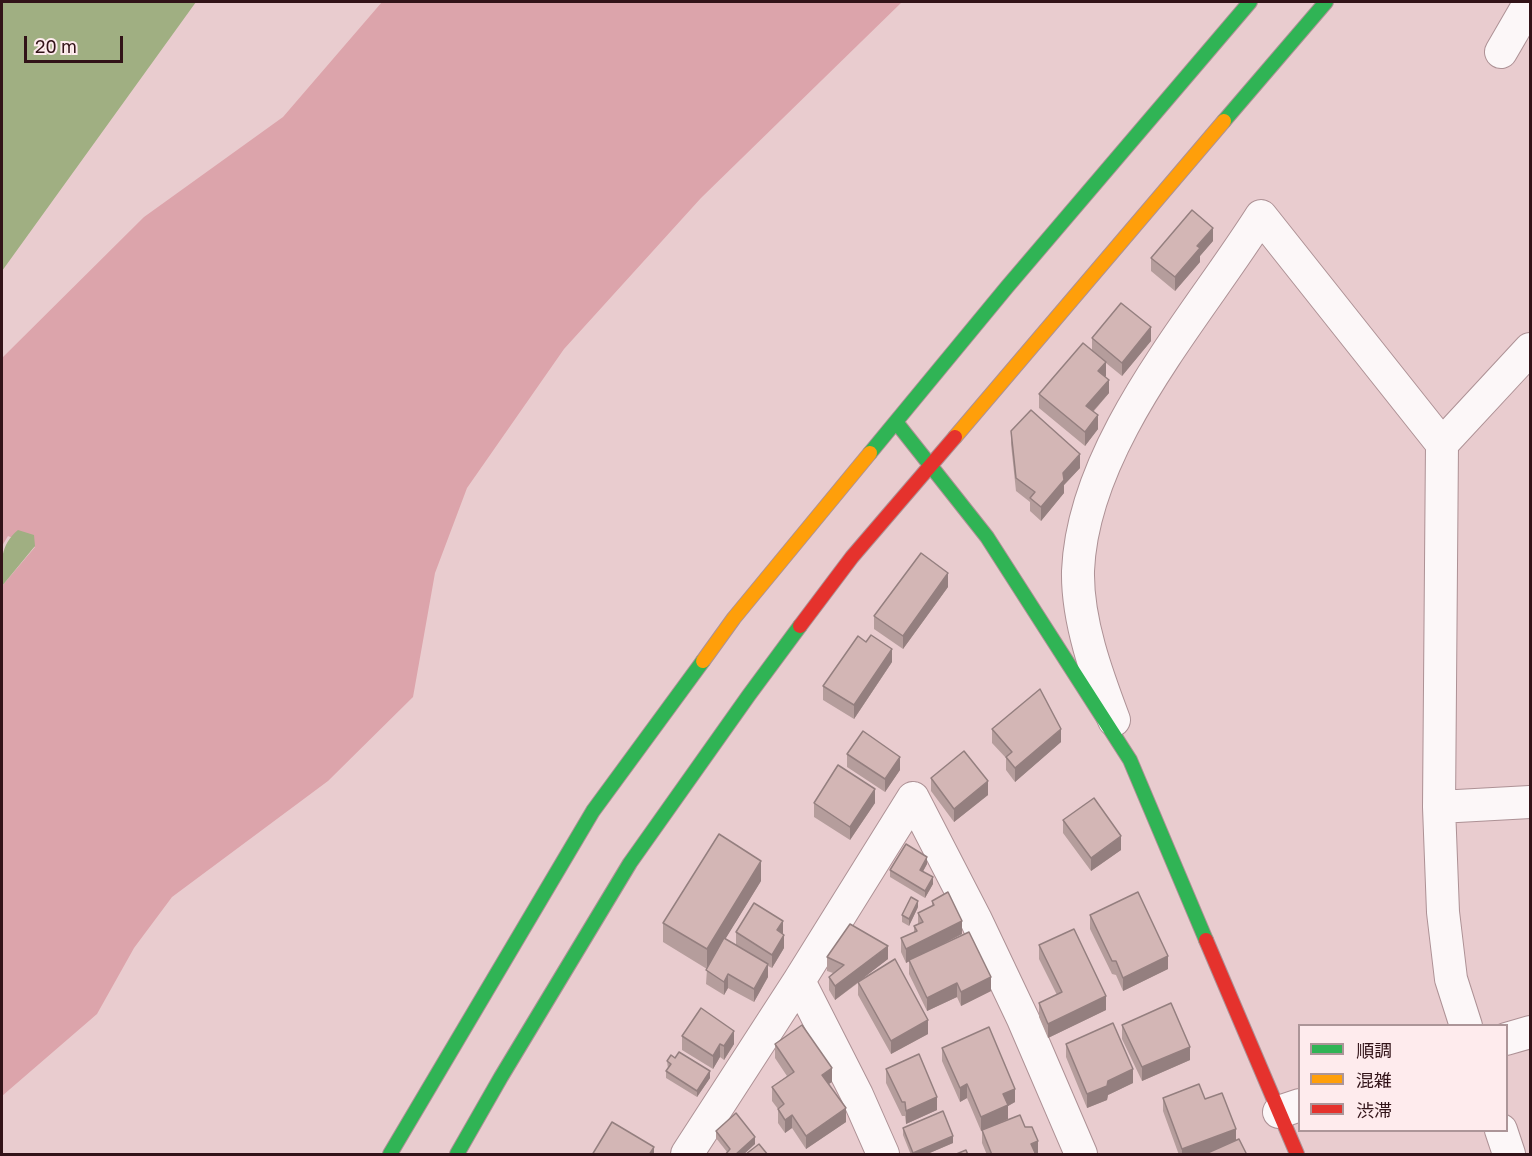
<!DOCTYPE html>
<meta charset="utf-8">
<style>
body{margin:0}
#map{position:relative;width:1532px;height:1156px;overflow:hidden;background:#e9cccf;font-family:"Golos Text","Noto Sans JP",sans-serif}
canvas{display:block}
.frame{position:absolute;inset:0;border:3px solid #321318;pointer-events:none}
.legend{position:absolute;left:1298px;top:1024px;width:210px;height:108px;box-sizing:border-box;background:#feebed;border:2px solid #ac9598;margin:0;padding:8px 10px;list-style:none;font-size:18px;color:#321318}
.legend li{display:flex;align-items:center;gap:12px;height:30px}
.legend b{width:30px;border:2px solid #ac9598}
.scale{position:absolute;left:24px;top:36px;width:99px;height:27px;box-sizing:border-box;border:3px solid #321318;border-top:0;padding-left:8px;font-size:18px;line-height:21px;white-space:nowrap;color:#321318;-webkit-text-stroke:4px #feebed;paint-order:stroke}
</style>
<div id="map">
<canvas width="1532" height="1156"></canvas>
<div class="frame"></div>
<ul class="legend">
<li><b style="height:8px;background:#30b455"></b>順調</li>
<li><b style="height:8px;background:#ff9f0a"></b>混雑</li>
<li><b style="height:8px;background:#e5322d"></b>渋滞</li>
</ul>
<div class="scale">20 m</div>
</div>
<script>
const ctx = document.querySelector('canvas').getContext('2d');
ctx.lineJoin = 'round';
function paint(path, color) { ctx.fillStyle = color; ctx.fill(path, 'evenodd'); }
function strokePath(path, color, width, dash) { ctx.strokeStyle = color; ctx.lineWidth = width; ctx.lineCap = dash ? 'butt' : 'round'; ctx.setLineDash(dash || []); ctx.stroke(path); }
paint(new Path2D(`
 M382,2H902L701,198L564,349L467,488L435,573L413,697L328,781L172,897L134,948L97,1014L2,1096V586L35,547L8,536L2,546V358L144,217L283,117Z`), '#dca4ab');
paint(new Path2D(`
 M2,2H196L2,271Z
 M18,530L34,535L35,546L2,586C1,562 0,545 18,530Z`), '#a0af82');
const street = new Path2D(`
 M1501,52L1530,2
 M1114,720C1097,675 1077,621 1078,571C1083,444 1195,320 1261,216L1442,444
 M913,798L976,920L1023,1019L1081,1154
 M1439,807L1530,802
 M799,981L857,1095L883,1154
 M1466,1026L1451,979L1443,912L1439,807L1442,444L1530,349
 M1506,1039L1530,1032
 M1279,1112L1300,1105
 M1501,1130L1509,1154
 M687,1154L799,981L913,798`);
const fast = new Path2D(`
 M1224,121L1326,2
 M896,422L987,537L1130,760L1206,940
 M870,453L1007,287L1250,2
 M390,1154L593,811L703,661
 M457,1154L501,1077L630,863L749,695L800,626`);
const slow = new Path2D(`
 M955,437L1224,121
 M703,661L734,618L870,453`);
const jam = new Path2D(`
 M800,626L852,557L955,437
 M1206,940L1297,1154`);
strokePath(street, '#ad9195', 34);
strokePath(fast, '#ad9195', 16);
strokePath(slow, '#ad9195', 16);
strokePath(jam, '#ad9195', 16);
strokePath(street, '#fcf7f8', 32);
strokePath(fast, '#30b455', 14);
strokePath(slow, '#ff9f0a', 14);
strokePath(jam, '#e5322d', 14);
paint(new Path2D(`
 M1213,241L1200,256V262L1175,291L1151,271V258Z
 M1092,338L1151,341L1122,376L1106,363L1105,376L1109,393L1094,411L1098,429L1085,446L1039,408V394L1092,350Z
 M1011,431L1080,468L1064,485V493L1041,521L1030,511V502L1016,491L1011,444Z
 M948,587L903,649L874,629V616Z
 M892,662L854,719L823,700V686Z
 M992,729L1061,742L1015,782L1006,770V758L992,743Z
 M847,754L900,770L885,792L847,767Z
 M931,778L988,795L954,822L931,791Z
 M814,803H875L850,840L814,817Z
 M1063,820L1121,850L1091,871L1063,833Z
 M927,864L923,871L933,884L925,898L890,877V870Z
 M761,881L725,939L736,945V932L783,934L784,948L772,968L768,966V977L754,1002L728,988L724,995L706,984L707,969L663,942V923Z
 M932,901L962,934L934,948L991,991L961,1006L957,997L927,1011L909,974V961L906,963L901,952V938L914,932V926L918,924V913L932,906Z
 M918,907L909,926L902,922V915Z
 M1090,915L1168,969L1123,991L1116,975L1112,974L1090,929Z
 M1039,945L1106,1010L1048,1038L1039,1017V1003L1057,995L1039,959Z
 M827,957L888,959L864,977L928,1034L891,1054L858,995V983L835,1000L829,990V977L833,973L827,971Z
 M1122,1025L1190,1060L1142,1081L1122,1039Z
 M682,1036L734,1044L724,1060L720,1057L713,1069L682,1050Z
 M775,1044L832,1082L829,1084L846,1122L806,1149L792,1128L785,1133L778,1123V1109L772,1101V1087L787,1076L775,1058Z
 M1066,1044L1133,1083L1108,1095L1107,1100L1087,1108L1066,1057Z
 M942,1048L1015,1102L1008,1106V1119L989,1127L1038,1155H987L982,1143V1130L981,1131L967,1098L960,1102L942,1061Z
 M675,1058L710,1078L697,1097L666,1078V1071L668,1069L667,1061Z
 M886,1069L937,1110L906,1124L905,1116H902L886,1083Z
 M1163,1098L1205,1099L1247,1155H1179L1163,1111Z
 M903,1128L953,1143L925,1155H911L903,1135Z
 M716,1131L755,1144L743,1155H725L727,1152L716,1138Z`), '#b59d9c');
paint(new Path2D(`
 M1213,228V241L1200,256V262L1175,291V277L1197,246Z
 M1151,327V341L1122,376V363Z
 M1106,362V376L1098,384V371Z
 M1109,380V393L1086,419V406Z
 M1098,415V429L1085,446V432Z
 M1080,454V468L1064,485V493L1041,521V507L1063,473Z
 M948,573V587L903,649V636Z
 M892,649V662L854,719V705Z
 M1061,729V742L1015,782V768Z
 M900,757V770L885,792V779Z
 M988,781V795L954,822V809Z
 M875,789V803L850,840V827Z
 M1121,836V850L1091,871V858Z
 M927,857V864L920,877V870Z
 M761,861V881L707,969V949Z
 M933,877V884L925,898V891Z
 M918,901V907L909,926V919Z
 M783,921V935L777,930Z
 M962,921V934L906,963V949Z
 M784,935V948L772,968V955Z
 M888,946V959L835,1000V986Z
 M1168,956V969L1123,991V978Z
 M768,964V977L754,1002V989Z
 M728,974V988L724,995V982Z
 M991,977V991L961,1006V992Z
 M957,983V997L927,1011V998Z
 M1106,996V1010L1048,1038V1024Z
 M928,1020V1034L891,1054V1041Z
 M734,1031V1044L724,1060V1046Z
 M720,1044V1057L713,1069V1056Z
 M1190,1047V1060L1142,1081V1067Z
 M832,1068V1082L822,1088V1075Z
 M1133,1069V1083L1108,1095L1107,1100L1087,1108V1094L1108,1081Z
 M710,1071V1078L697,1097V1091Z
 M967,1084V1098L960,1102V1088Z
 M1015,1089V1102L1008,1106V1119L981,1131V1117L1003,1094Z
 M937,1097V1110L906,1124V1111Z
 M846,1108V1122L806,1149V1136Z
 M792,1115V1128L785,1133V1120Z
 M1236,1129V1143L1205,1155H1182V1149Z
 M953,1136V1143L925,1155H913V1153Z
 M755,1137V1144L743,1155H735Z
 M1038,1141V1155H1031V1144Z
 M654,1147V1155H649Z`), '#947f7f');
const building = new Path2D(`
 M1192,210L1213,228L1197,246L1200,248L1175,277L1151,258Z
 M1121,303L1151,327L1122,363L1092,338Z
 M1083,343L1106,362L1098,371L1109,380L1086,406L1098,415L1085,432L1039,394Z
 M1031,410L1080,454L1063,473L1064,480L1041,507L1030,498L1035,492L1016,478L1011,431Z
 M921,553L948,573L903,636L874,616Z
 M871,635L892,649L854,705L823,686L858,636L866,642Z
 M1040,689L1061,729L1015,768L1006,757L1012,752L992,729Z
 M863,731L900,757L885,779L847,754Z
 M964,751L988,781L954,809L931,778Z
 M838,765L875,789L850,827L814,803Z
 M1094,798L1121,836L1091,858L1063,820Z
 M719,834L761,861L707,949L663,923Z
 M906,844L927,857L920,870L933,877L925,891L890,870Z
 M948,892L962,921L906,949L901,938L917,931L914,926L923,922L918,913L934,905L932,901Z
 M1138,892L1168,956L1123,978L1116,961H1112L1090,915Z
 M911,897L918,901L909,919L902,915Z
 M754,903L783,921L777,930L784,935L772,955L736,932Z
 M850,924L888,946L835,986L829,977L844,965L827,957Z
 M1074,929L1106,996L1048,1024L1039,1003L1062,992L1039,945Z
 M969,932L991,977L961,992L957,983L927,998L909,960Z
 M724,938L768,964L754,989L728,974L724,982L706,970Z
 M895,959L928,1020L891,1041L858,982Z
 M1171,1003L1190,1047L1142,1067L1122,1025Z
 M701,1008L734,1031L724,1046L720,1044L713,1056L682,1036Z
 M1113,1023L1133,1069L1108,1081L1107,1086L1087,1094L1066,1044Z
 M802,1025L832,1068L822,1075L846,1108L806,1136L792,1115L785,1120L778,1109L784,1104L772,1087L794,1072L775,1044Z
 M989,1027L1015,1089L1003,1094L1008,1105L981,1117L967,1084L960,1088L942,1048Z
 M679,1052L710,1071L697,1091L666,1071L671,1064L667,1061L671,1055L675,1058Z
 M919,1054L937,1097L906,1111L905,1102H902L886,1069Z
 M1199,1084L1205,1099L1222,1093L1236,1129L1182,1149L1163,1098Z
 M943,1111L953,1136L913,1153L903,1128Z
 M736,1113L755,1137L735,1155H725L730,1149L716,1131Z
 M1020,1115L1025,1127H1032L1038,1141L1031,1144L1036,1155H992L982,1130Z
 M612,1122L654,1147L649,1155H592Z
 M1239,1139L1247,1155H1203Z
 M759,1144L768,1155H747L746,1154Z
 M966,1150L968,1155H954Z`);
paint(building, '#d3b6b5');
strokePath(building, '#947f7f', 1.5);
</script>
